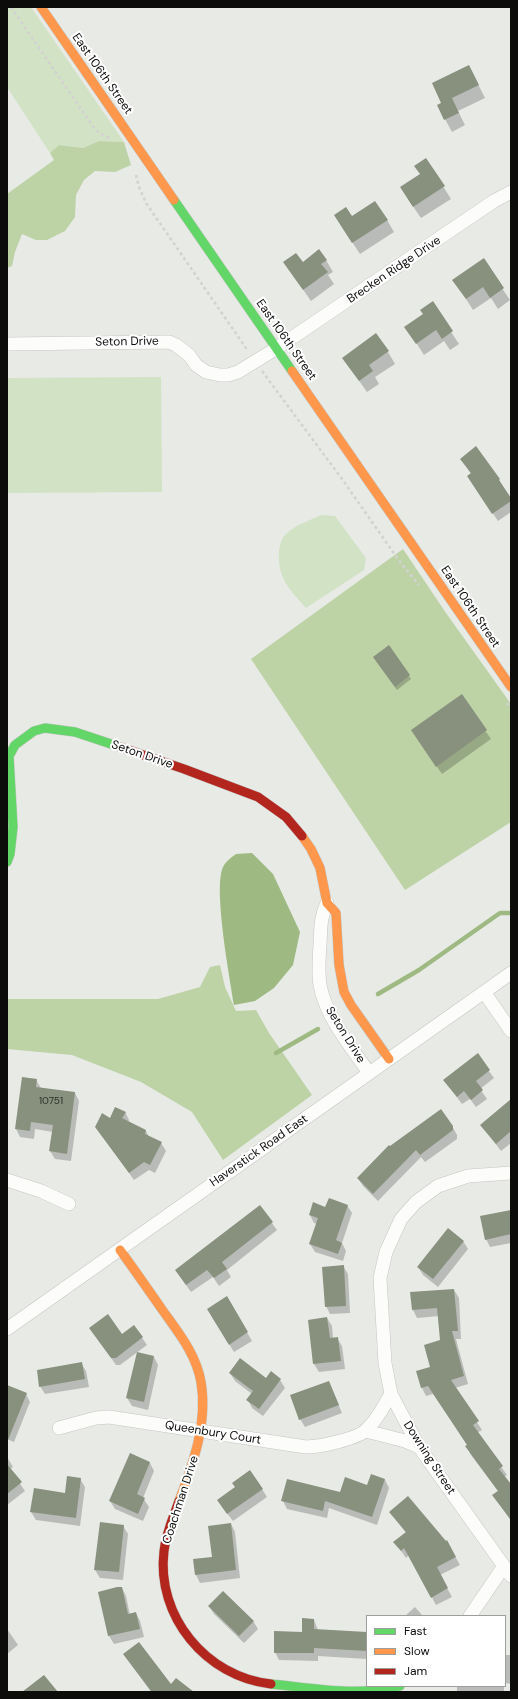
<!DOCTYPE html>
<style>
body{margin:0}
#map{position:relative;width:518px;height:1699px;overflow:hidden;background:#e8eae6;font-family:"DM Sans",sans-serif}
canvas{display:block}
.frame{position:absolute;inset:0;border:8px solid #0c0d0b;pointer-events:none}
.legend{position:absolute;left:366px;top:1615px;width:140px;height:72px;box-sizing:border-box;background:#fff;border:1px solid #9e9e9d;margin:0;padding:5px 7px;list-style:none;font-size:12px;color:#0c0d0b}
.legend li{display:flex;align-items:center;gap:8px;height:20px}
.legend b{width:20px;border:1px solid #9e9e9d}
</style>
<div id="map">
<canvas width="518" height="1699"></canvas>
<div class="frame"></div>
<ul class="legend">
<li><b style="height:5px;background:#63d668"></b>Fast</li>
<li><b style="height:5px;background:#ff974d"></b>Slow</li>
<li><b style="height:5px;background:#b3261e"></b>Jam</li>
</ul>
</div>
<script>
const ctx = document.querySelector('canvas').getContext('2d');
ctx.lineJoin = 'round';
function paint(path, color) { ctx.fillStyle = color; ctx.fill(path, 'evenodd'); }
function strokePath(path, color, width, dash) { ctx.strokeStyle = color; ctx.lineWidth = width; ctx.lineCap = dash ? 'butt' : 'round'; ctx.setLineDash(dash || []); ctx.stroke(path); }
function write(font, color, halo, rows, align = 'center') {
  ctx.font = font + ' "DM Sans",sans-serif'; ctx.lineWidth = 4; ctx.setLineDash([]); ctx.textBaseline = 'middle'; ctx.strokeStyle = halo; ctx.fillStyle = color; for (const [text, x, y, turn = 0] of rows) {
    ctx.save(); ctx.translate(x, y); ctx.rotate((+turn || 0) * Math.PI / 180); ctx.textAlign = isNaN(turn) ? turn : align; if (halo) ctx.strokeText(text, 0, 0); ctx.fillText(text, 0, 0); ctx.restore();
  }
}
paint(new Path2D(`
 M7,7H31L124,142L99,141L83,148L59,145L50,153L7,87Z
 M161,377L162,492L7,493V378Z
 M321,515L335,516L366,558L364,570L306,608C290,590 277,578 279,551C280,544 282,537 288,532C296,525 311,520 321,515Z`), '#d2e2c4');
paint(new Path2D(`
 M99,141L124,142L131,165L115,172L95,171L84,180L76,195L75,217L65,231L47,240H36L22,234L15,252L12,266L7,268V194L54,160L50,153L59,145L83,148Z
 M403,549L446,613L511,704V822L405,890L251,659Z
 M220,965L225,987L236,1011L256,1010L269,1033L312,1095L223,1160L192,1112L141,1082L72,1055L7,1049V999H158L200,987L210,967Z`), '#bdd3a6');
paint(new Path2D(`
 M252,853L273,874L300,932L293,965L274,988L255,1001L234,1005C230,979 213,888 223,867C225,862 232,857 236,854Z`), '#9eba82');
paint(new Path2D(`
 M469,66L485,98L458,111L465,125L452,132L438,106L443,104Z
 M426,159L451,199L421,218L408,199L421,175Z
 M335,216L387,220L394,232L360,254Z
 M326,260L333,272L328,275L334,284L311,301L284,262L302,263Z
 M483,260L510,300L498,309L491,298L473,310L454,280Z
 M432,303L459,344L450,350L444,341L424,355L406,327L424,315Z
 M388,352L395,364L375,377L379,384L367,392L343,358Z
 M461,459L499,480L511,500V512L498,521L473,484L471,474Z
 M389,647L411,679L397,690L376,661Z
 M461,696L491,739L442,774L412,731Z
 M477,1055L494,1078L480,1089L487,1099L476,1107L470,1099L462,1104L444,1080Z
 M23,1078L36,1080L41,1088L75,1093L79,1101L71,1161L55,1159L50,1151L53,1132L35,1129L34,1139L20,1137L16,1129Z
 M511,1100V1143L501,1151L481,1125Z
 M125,1112L129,1120L128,1122L146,1131L149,1137L161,1143L166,1151L155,1173L149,1170L134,1180L96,1127Z
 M452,1126L457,1135V1139L425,1162L421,1157L378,1201L363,1186L358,1178Z
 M347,1205L352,1213L342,1243L346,1251L343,1261L315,1252L310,1244L317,1224L314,1223L310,1215L326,1208Z
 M260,1207L277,1230L227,1270L231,1277L219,1286L213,1277L191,1292L181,1278Z
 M511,1211V1243L490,1247L486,1239Z
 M463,1241L468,1249L438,1287L423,1275L418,1267Z
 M343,1266L348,1274L350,1313L330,1314L326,1306Z
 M454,1290L459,1298L461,1339H456L468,1384L455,1388L482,1430L477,1433L507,1475L504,1477L511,1486V1521L493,1495L498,1491L471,1455L467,1447L468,1446L433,1394L426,1396L422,1388L417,1372L431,1368L441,1341L439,1316L417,1318L413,1310Z
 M227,1298L252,1341L234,1352L212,1317Z
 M327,1318L332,1326L333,1338H337L342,1346L345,1369L319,1372L314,1364L309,1320Z
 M134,1326L147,1345L120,1365H116L90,1328L122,1335Z
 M154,1357L158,1365L148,1410L132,1406L127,1398Z
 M81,1363L86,1371L89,1387L45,1394L40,1386Z
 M230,1373L280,1380L285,1388L263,1416L252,1408L248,1400L252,1394L235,1381Z
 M329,1382L342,1413L305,1427L300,1419Z
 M7,1387L26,1394L30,1402L14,1442L7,1439Z
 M130,1455L150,1463L154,1471L143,1498L149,1507L143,1521L115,1509L110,1501Z
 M7,1457L13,1467L10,1469L25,1491L7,1505Z
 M372,1475L385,1480L389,1488L377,1525L329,1508L327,1518L287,1509L283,1501L341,1493L368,1486Z
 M80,1479L85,1487L80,1526L36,1520L31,1512L66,1494Z
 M262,1489L267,1497L233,1521L223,1508Z
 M390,1512L446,1542H447L460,1565L440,1575L452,1597L436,1605L409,1555L406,1558L395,1542L406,1533Z
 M231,1524L235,1532L240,1578L200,1583L196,1575L213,1558Z
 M123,1526L128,1534L123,1580L100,1578L95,1570Z
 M122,1588L126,1596L130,1615L136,1613L140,1621L144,1637L114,1644L109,1636Z
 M209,1606L253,1621L258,1629L244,1643L214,1614Z
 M415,1607L423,1616H405Z
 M314,1620L318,1630L367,1633V1659L318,1656V1661L279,1660L275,1652L303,1633Z
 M7,1629L18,1645L7,1654Z
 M124,1655L171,1686L192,1692H151Z
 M505,1655H511V1684L505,1683Z
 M457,1686H504V1692H457Z`), '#0003');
strokePath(new Path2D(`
 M378,994L419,970L500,913H511
 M276,1053L318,1029`), '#9eba82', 4.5);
paint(new Path2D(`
 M469,65L479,85L452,98L459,113L444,120L437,105L441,103L432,83Z
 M426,158L445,186L413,207L400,187L420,174L414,166Z
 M375,201L388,220L352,243L334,215L346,207L352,216Z
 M319,249L327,260L321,264L328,272L303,290L283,262L296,253L303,262Z
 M484,258L504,288L490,298L483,287L466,299L452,280Z
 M433,301L453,331L442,339L436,330L416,344L404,327L423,314L420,310Z
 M376,333L389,351L369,365L373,371L359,381L342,358Z
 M476,446L500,479L499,480L511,498V501L492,514L467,476L471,473L460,459Z
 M389,645L410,675L395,687L373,657Z
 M462,694L487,730L436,767L411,730Z
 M478,1053L490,1070L476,1081L483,1090L471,1100L464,1091L457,1097L443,1080Z
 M22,1077L37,1079L36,1087L75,1092L67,1154L49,1151L53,1125L31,1122L30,1131L15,1129Z
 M511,1099V1131L496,1144L480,1125Z
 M115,1107L126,1112L122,1118L146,1130L145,1134L162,1142L150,1165L144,1162L129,1173L95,1127L102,1113L110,1118Z
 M441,1109L453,1126V1130L420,1155L416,1150L373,1194L357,1178L389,1145L390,1146Z
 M329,1198L348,1205L336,1240L342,1243L338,1254L309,1244L318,1218L309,1215L313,1202L325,1207Z
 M260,1205L273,1222L222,1262L227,1269L214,1278L207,1270L186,1285L175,1270Z
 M511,1210V1234L485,1240L480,1216Z
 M448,1228L464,1241L433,1279L417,1267Z
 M344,1265L346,1306L325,1307L322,1267Z
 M454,1289L458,1331H452L464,1376L451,1380L479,1421L473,1425L503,1466L499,1469L511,1484V1520L492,1495L498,1491L465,1446L467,1445L428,1386L421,1388L416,1371L430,1367L424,1345L440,1340L437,1308L412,1310L410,1292Z
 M227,1296L248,1332L229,1345L207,1309Z
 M108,1314L122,1334L134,1325L143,1337L116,1358H111L89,1328Z
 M327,1317L330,1338L338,1337L341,1361L313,1364L308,1320Z
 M137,1352L154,1356L144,1402L126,1398Z
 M240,1358L266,1378L271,1371L281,1379L259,1409L246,1400L253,1391L229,1373Z
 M82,1362L85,1379L39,1387L37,1370Z
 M329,1381L339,1405L299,1420L290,1395Z
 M7,1385L27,1393L8,1440H7Z
 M130,1453L150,1462L137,1494L145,1498L138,1514L109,1501Z
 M7,1464L22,1482L7,1494Z
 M250,1470L263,1489L227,1514L217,1500L235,1487L232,1483Z
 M371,1474L385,1479L372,1517L325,1501L323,1511L281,1501L287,1479L340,1492L345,1477L367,1485Z
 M67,1476L81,1478L76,1518L30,1512L34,1488L65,1493Z
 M408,1496L446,1541L447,1540L456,1557L437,1567L448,1588L431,1598L404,1548L401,1551L393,1542L406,1532L389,1512Z
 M100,1522L124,1525L119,1572L94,1570Z
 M231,1523L236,1570L195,1575L193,1559L212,1557L208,1526Z
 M117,1587H122L128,1614L136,1612L140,1629L108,1636L98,1592Z
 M223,1591L254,1621L239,1636L208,1606Z
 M302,1618L314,1619V1629L367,1632V1651L314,1648V1653H274V1631L302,1632Z
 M139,1642L171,1684L176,1678L194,1692H152L123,1654Z
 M44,1675L58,1692H22Z`), '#88907e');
const street = new Path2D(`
 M7,344L169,342L176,345L189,355L196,365L206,372L220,375H228L238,372L277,348L494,201L511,192
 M327,903C320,918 321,928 320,945C319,958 318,972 320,985C326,1018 351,1046 369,1073
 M484,992L511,1031
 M511,1173L468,1176L438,1186L416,1202L401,1219L386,1252L380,1278L385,1363L391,1394L419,1447L511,1576
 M7,1180L41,1191L69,1204
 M7,1329L511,973
 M59,1428L96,1418L109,1417L306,1447C319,1447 357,1439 366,1430C377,1421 384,1405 391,1394
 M366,1431L405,1441L419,1447
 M470,1616L504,1566`);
const fast = new Path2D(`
 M174,200L292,371
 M7,862L10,854L13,827L9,756L15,745L34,731L45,728L75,732L120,747
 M271,1684C313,1688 359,1697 400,1686`);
const slow = new Path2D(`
 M41,7L174,200
 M292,371L511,687
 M302,836L311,849L320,868L327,903L336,913L339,965L344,992L351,1005L389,1059
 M120,1250C134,1269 147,1288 161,1308C177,1331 196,1353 201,1382C208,1423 193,1464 179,1501`);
const jam = new Path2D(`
 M120,747L184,769L258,797L286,817L302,836
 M179,1501C173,1518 166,1533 164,1551C156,1616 206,1677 271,1684`);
strokePath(street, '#c5c6c3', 14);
strokePath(fast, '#c5c6c3', 10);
strokePath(slow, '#c5c6c3', 10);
strokePath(jam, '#c5c6c3', 10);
strokePath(new Path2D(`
 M11,7L94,128L99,133L111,139
 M136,175L139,187L146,203L248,351
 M262,371L342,479L400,562L419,585
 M507,703L511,708`), '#d2d2d2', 2.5, [3, 3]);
strokePath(street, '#fcfcfb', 13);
strokePath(fast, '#63d668', 9);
strokePath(slow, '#ff974d', 9);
strokePath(jam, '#b3261e', 9);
write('10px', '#2b2e28', null, [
 ["10751",51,1101]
]);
write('12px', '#0c0d0b', '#fff', [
 ["East 106th Street",102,74,55],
 ["Brecken Ridge Drive",394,270,-34],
 ["East 106th Street",286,340,55],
 ["Seton Drive",127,342,-1],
 ["East 106th Street",470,607,56],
 ["Seton Drive",142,755,19],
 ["Seton Drive",345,1035,58],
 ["Haverstick Road East",259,1151,-35],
 ["Queenbury Court",213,1433,9],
 ["Downing Street",429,1458,57],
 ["Coachman Drive",181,1500,-72]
]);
</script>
